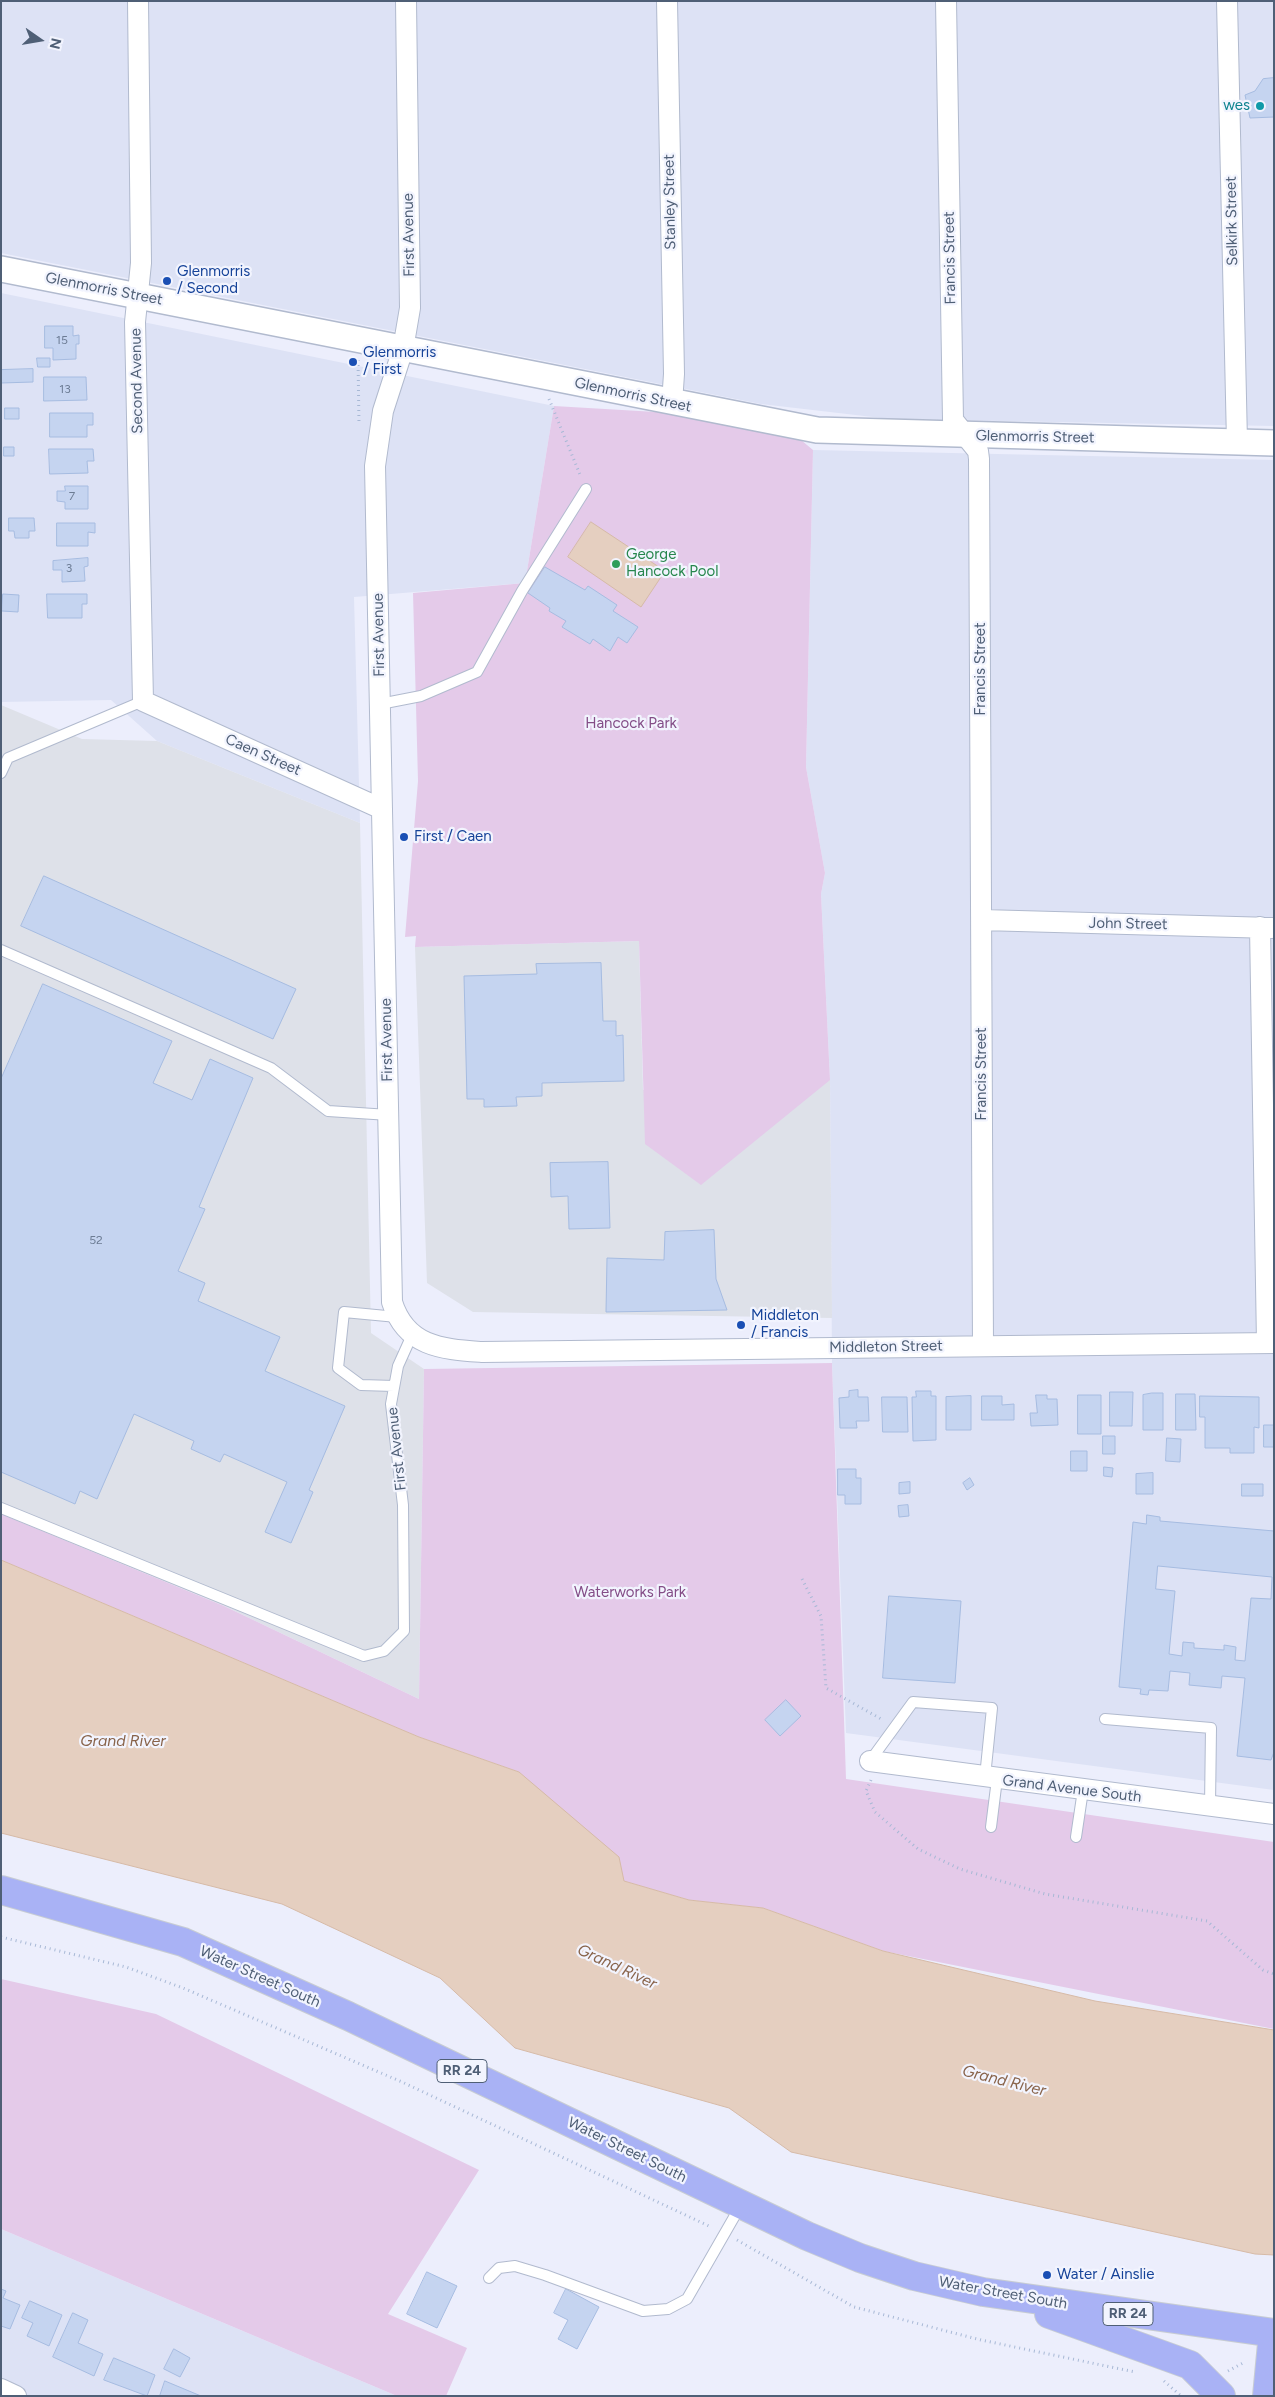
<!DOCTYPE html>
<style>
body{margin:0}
#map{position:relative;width:1275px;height:2397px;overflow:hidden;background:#eceefc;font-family:Figtree,sans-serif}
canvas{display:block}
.frame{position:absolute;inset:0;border:2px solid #4f5f76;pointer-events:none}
.north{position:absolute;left:15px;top:15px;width:50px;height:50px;-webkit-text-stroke:4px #f2f4fe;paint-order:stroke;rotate:103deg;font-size:14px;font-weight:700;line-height:20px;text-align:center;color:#4f5f76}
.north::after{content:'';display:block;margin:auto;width:18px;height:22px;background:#4f5f76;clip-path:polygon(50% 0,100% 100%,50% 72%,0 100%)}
</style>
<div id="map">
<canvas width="1275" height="2397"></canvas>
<div class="frame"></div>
<div class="north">N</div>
</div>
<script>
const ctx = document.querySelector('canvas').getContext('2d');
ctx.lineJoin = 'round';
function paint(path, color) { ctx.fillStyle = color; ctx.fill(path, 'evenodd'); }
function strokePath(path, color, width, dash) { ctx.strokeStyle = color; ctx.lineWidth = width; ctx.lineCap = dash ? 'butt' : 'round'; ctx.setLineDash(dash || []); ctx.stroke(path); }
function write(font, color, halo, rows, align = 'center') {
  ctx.font = font + ' Figtree,sans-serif'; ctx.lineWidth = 4.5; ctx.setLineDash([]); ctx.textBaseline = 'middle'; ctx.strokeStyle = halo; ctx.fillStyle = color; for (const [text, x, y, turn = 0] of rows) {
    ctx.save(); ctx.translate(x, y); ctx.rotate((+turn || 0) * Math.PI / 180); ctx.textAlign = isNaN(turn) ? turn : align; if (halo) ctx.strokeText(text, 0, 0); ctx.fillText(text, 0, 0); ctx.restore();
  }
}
paint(new Path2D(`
 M1,1H1274V426L890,419L761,404L1,253Z
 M1,293L554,406L525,583L354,597L360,823L157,741L111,700L1,702Z
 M813,450L1274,460V1790L846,1733L832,1363L830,1080L821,894L825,873L806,767Z
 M1,2229L397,2396H1Z`), '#dde2f5');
paint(new Path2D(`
 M1,705L82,739L157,741L360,823L371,1333L424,1369L419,1699L224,1606L1,1514Z
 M639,941L643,1090L830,1080L832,1318L473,1312L427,1283L415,947Z`), '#dee1e9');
paint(new Path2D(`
 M554,406L673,413L795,435L813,450L806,767L825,873L821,894L830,1080L701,1185L645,1144L639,941L415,947L416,936L405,937L418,781L413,593L525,583Z
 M832,1363L846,1779L1274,1842V2029L883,1951L763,1908L689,1900L623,1881L519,1772L419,1737L1,1560V1514L224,1606L419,1699L424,1369Z
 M1,1979L156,2014L479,2170L388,2314L467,2348L446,2396H397L1,2229Z`), '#e4cae9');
const water = new Path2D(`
 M591,522L665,571L641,607L568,557Z
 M1,1560L419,1737L519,1772L619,1857L624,1881L689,1900L763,1908L883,1951L1095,2001L1274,2030V2255L1255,2254L791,2152L729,2108L515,2048L440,1978L282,1904L1,1833Z`);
paint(water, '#e5cfc0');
strokePath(water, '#d6baa7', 1);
const building = new Path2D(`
 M1274,78V117L1250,118L1245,95L1255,91L1263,79Z
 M45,326H73V336L79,335V344H76V359L53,360V348H45Z
 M37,358H50V367H38Z
 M33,369V382L1,383V370Z
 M44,377H86L87,400L44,401Z
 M5,408H19V419H5Z
 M50,413H93V425H87V437H50Z
 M4,447H14V456H4Z
 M49,449H93L94,461H87L88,473L50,474Z
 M65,486H88V509H65V502L57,501V491H65Z
 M9,518H34L35,531H29V538H15L14,531H9Z
 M57,523H95V533L88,532V546H57Z
 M88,558V566L84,567L85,581L62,582V570H53V561Z
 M545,567L585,590L588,586L617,605L613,611L638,627L627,643L618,637L610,651L593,639L590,644L562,627L566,621L549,611L550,608L528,593Z
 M3,594L19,595L18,612L2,611Z
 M47,594H87V604H82V618H48Z
 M44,876L296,989L273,1039L21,926Z
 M601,963L603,1021H616V1036L623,1035L624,1081L542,1083V1096L516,1097L517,1106L484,1107V1099H467L464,976L537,974L536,964Z
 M43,984L172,1041L153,1083L192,1100L210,1059L253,1078L199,1207L205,1209L178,1271L205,1283L198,1301L280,1337L265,1371L345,1406L309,1490L313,1492L291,1543L265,1532L287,1482L224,1454L220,1462L191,1449L194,1441L134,1414L97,1499L80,1491L75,1504L1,1472V1079Z
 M608,1162L610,1228L569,1229L568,1196L551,1197L550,1163Z
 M714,1230L716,1279L727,1310L606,1312L607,1258L664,1260L665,1232Z
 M858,1390V1397H868L869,1421H856L857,1428H840L839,1398L849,1397V1391Z
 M916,1391H931V1396H936V1440L913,1441L912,1397H916Z
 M1110,1392H1133L1132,1426H1110Z
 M1152,1393H1163V1430H1143V1395Z
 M1176,1394H1195L1196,1430H1176Z
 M1036,1395H1047V1399H1057L1058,1425L1031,1426L1030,1413H1037Z
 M1078,1395H1101V1434H1078Z
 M971,1396V1430H946V1397Z
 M982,1396H1002V1405L1014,1404V1420H982Z
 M1200,1396L1259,1397V1428L1254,1427V1453H1230V1448H1205V1417H1200Z
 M882,1397H907L908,1432H883Z
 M1264,1425H1274V1447H1264Z
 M1103,1436H1115V1454H1103Z
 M1167,1438L1181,1439L1180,1462L1166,1461Z
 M1071,1451H1087V1471H1071Z
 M1104,1467L1113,1468L1112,1477L1104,1476Z
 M838,1469H856V1478H861V1504H845V1495H838Z
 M1153,1473V1494H1136V1474Z
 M970,1478L974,1485L967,1490L963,1483Z
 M910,1482V1493L899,1494V1483Z
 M1242,1484H1263V1496H1242Z
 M908,1505L909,1516L899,1517L898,1506Z
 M1147,1515L1160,1517V1521L1274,1531V1752L1271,1760L1237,1756L1245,1678L1222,1676L1221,1688L1189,1685L1190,1673L1170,1671L1168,1691L1149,1690L1148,1695L1140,1694L1141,1689L1119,1687L1133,1522L1146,1524ZM1158,1566L1272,1577L1271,1599L1251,1598L1245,1661L1235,1660L1236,1647L1224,1645V1650L1194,1648V1643L1183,1642L1182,1656L1169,1654L1175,1591L1156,1589Z
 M889,1596L961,1601L955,1683L883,1678Z
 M786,1700L801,1716L780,1736L765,1720Z
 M427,2272L457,2286L437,2328L407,2314Z
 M1,2289L6,2291L3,2298L20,2305L10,2329L1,2326Z
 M566,2289L599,2307L577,2349L558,2339L568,2320L554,2313Z
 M30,2301L62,2315L49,2346L27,2336L33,2323L22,2318Z
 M73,2313L88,2320L78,2343L103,2354L94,2376L53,2357Z
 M174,2349L190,2358L180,2377L164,2369Z
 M114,2358L155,2375L147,2396L104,2380Z
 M165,2381L201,2396H160Z`);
paint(building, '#c5d4f0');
strokePath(building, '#a6bce1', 1);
const service = new Path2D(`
 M380,704L421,696L477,672L522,591L586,489
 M1,773L8,758L143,701
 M1,950L271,1068L328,1111L389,1115
 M394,1386L361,1385L338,1368L344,1312L397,1317
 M1,1508L364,1656L384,1651L404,1631L403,1505L391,1404L398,1366L412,1335
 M1105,1719L1211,1728L1210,1806
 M870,1761L913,1702L992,1708L985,1777
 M991,1827L997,1779
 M1076,1837L1083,1790
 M489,2278L499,2268L515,2266L545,2275L643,2311L668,2309L687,2299L741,2205`);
const minor = new Path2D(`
 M138,1L141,263L135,322L143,701L382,809
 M406,1L410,308L403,349L383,411L375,466L392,1302C406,1347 442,1349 482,1352L1274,1343
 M667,1L674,374L672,403
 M946,1L953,420L978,451L979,459L983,1346
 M1227,1L1237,442
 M982,920L1272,928
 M1260,927L1267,1343
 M870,1761L1274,1814
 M1,2389L16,2396`);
const tertiary = new Path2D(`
 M1,269L817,430L1274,443`);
const primary = new Path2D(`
 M1,1890L183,1942L348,2016L807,2236L860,2258L914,2276L983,2292L1274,2333
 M1049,2314L1190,2365L1221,2396
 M1267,2396L1273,2333`);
strokePath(service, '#b1bace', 12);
strokePath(minor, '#b1bace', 22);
strokePath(tertiary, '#b1bace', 28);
strokePath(primary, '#c7ccd3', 30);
strokePath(new Path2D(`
 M358,360L359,424
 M549,399L581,477
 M802,1579L821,1616L826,1688L883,1720
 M871,1780L866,1791L875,1812L918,1849L960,1869L1045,1894L1207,1921L1263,1970L1274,1974
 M1,1937L126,1967L183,1988L402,2082L711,2227
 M737,2240L854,2307L981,2340L1135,2372
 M1228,2371L1243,2363
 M1164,2381L1181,2396`), '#a7b8d5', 3, [1, 4]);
strokePath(service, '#fff', 10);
strokePath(minor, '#fff', 20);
strokePath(tertiary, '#fff', 25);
strokePath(primary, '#a9b2f5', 28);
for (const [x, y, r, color] of [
 [1260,106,5,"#0f9aa8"],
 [167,281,5,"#1a4fb4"],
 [353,362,5,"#1a4fb4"],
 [616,564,5,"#2e9e5b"],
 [404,837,5,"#1a4fb4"],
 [741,1325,5,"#1a4fb4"],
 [1047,2275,5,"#1a4fb4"]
]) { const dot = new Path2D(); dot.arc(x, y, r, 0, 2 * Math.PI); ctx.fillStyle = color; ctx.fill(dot); strokePath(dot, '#f2f4fe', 2); }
write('12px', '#6c7c94', null, [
 ["15",62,340],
 ["13",65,389],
 ["7",72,496],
 ["3",69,568],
 ["52",96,1240]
]);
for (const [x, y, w] of [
 [462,2071,50],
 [1128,2314,50]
]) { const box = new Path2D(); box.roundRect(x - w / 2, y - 11.5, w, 23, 4); ctx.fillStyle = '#f2f4fe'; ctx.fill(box); strokePath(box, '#4f5f76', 1); }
write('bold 14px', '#4f5f76', null, [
 ["RR 24",462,2071],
 ["RR 24",1128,2314]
]);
write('15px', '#0d838f', '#f2f4fe', [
 ["wes",1250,106]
], 'right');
write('15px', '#4f5f76', '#f2f4fe', [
 ["Stanley Street",670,202,-91],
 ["Selkirk Street",1232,221,-91],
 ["First Avenue",409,235,-91],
 ["Francis Street",950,258,-91],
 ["Glenmorris Street",104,289,11],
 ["Second Avenue",137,381,-91],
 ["Glenmorris Street",633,395,12],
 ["Glenmorris Street",1035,437,1],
 ["First Avenue",379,635,-91],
 ["Francis Street",981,669,-90],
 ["Caen Street",263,755,24],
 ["John Street",1128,924,1],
 ["First Avenue",387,1040,-91],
 ["Francis Street",982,1074,-90],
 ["Middleton Street",886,1347,-1],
 ["First Avenue",397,1449,-96],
 ["Grand Avenue South",1072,1789,7],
 ["Water Street South",260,1977,24],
 ["Water Street South",627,2150,26],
 ["Water Street South",1003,2293,10]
]);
write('15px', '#164399', '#f2f4fe', [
 ["Glenmorris",177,272],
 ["/ Second",177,289],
 ["Glenmorris",363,353],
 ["/ First",363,370],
 ["First / Caen",414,837],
 ["Middleton",751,1316],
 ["/ Francis",751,1333],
 ["Water / Ainslie",1057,2275]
], 'left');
write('15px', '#27864d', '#f2f4fe', [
 ["George",626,555],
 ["Hancock Pool",626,572]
], 'left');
write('15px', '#844d87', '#f2f4fe', [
 ["Hancock Park",631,724],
 ["Waterworks Park",630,1593]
]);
write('italic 16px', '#88634a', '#f2f4fe', [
 ["Grand River",123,1741],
 ["Grand River",617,1967,25],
 ["Grand River",1004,2081,14]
]);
</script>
